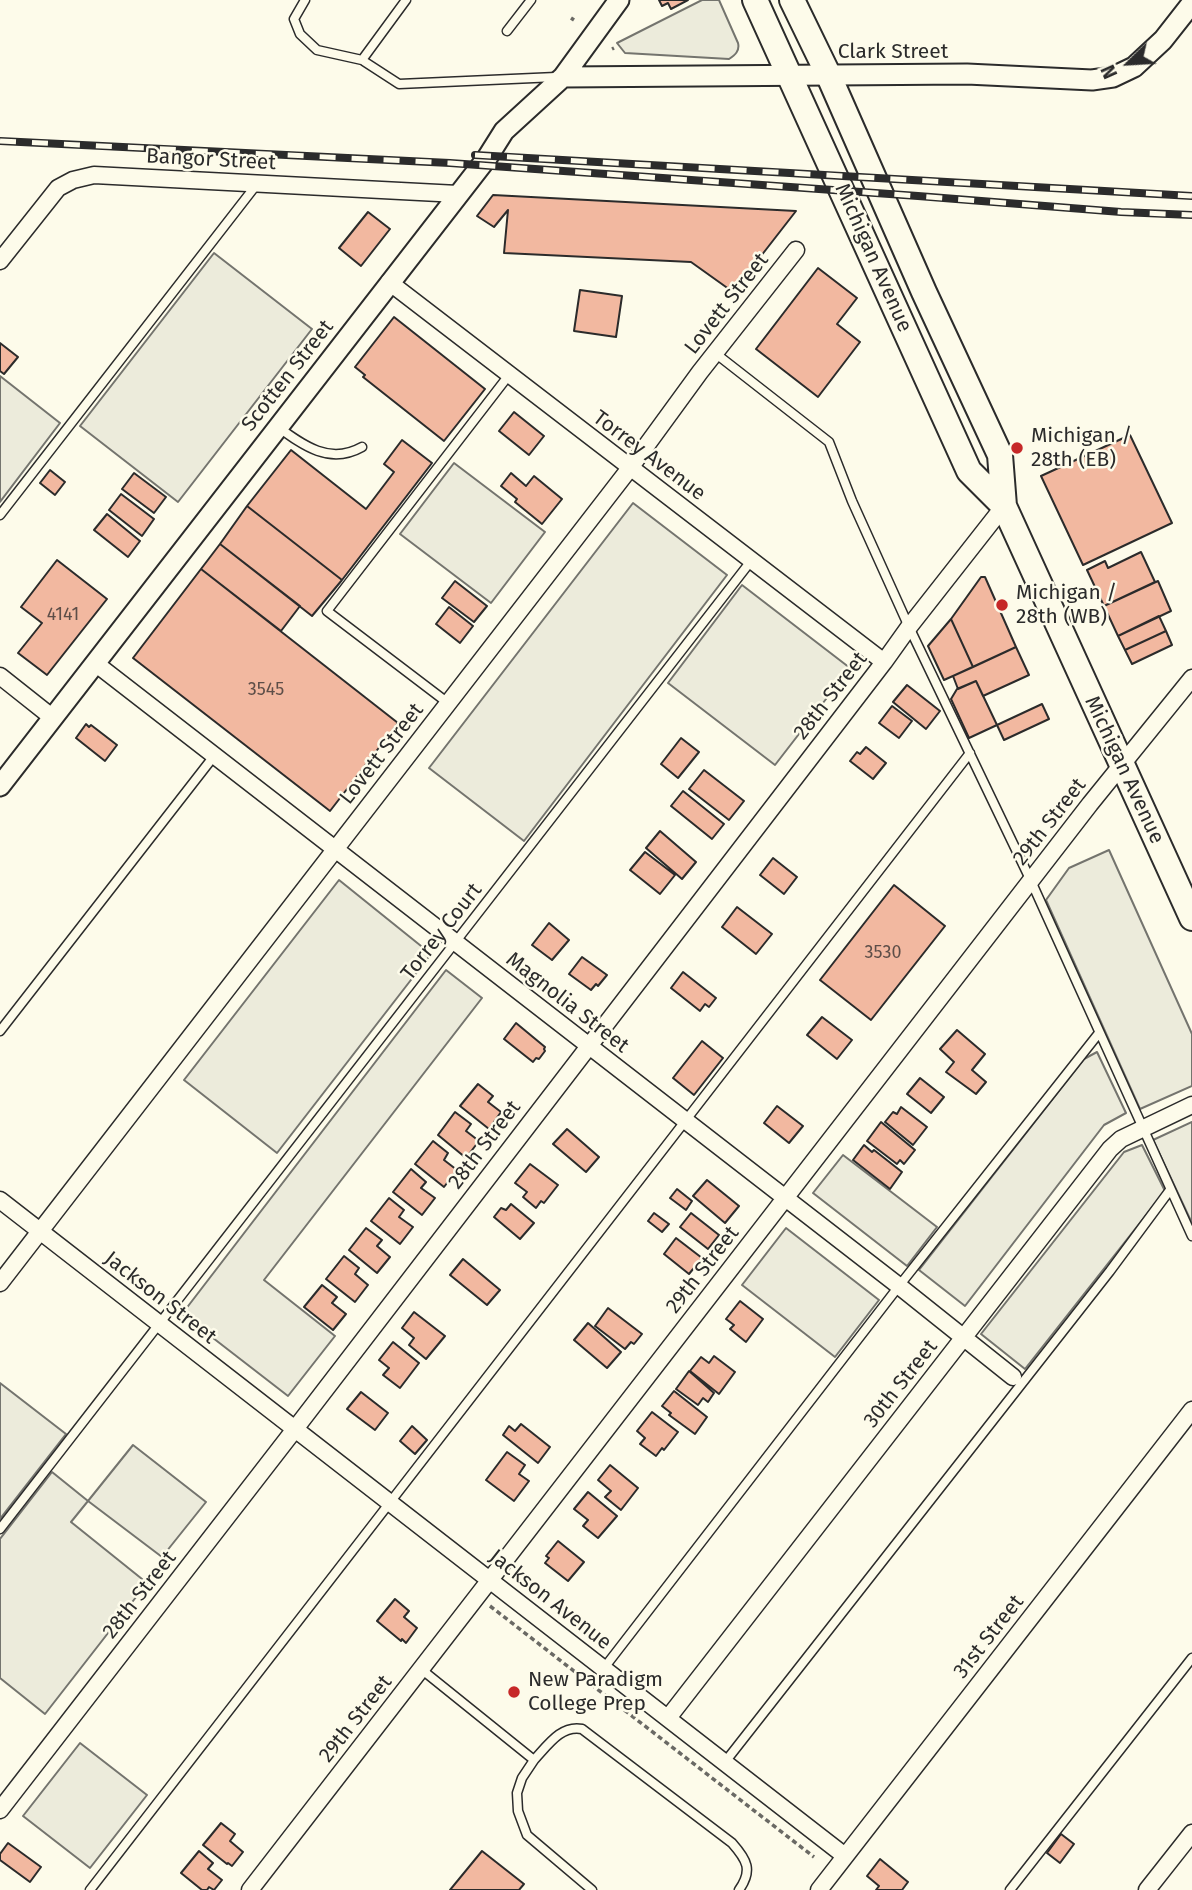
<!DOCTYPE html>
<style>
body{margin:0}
#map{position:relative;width:1192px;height:1890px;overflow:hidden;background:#fdfbea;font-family:"Fira Sans",sans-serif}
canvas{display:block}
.north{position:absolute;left:1094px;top:28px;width:70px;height:70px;-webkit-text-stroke:5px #fdfbea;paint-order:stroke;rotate:246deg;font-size:19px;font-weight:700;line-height:28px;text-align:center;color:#2b2b2b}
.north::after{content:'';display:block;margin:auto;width:24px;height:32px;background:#2b2b2b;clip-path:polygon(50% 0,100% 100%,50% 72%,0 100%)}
</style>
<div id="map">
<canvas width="1192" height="1890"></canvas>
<div class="north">N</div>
</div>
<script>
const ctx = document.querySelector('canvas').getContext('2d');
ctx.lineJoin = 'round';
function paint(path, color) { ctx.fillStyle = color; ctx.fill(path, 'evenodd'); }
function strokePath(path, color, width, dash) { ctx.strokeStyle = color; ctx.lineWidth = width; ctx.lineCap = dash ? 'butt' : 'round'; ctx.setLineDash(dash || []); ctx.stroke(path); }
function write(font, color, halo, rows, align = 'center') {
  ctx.font = font + ' "Fira Sans",sans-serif'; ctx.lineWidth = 5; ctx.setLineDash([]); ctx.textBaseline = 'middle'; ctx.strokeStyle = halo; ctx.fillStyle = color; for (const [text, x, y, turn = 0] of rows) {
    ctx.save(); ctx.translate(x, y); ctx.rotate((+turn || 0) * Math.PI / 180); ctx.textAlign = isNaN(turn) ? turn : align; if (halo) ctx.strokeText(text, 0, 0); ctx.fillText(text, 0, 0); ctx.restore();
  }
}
const green = new Path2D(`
 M702,0H719L738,43C740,51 735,55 729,59L625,53L617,43Z
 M214,253L312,329L178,502L80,426Z
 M0,376L60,423L0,502Z
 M454,463L545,532L491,603L400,534Z
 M633,503L727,575L524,841L429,768Z
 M742,585L850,668L775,765L668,683Z
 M1109,850L1192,1034V1086L1140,1109L1046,900L1069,868Z
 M339,880L431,954L277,1153L184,1080Z
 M446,970L482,998L264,1280L335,1336L288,1396L182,1314Z
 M1097,1052L1126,1113L1104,1125L965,1306L919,1270L1084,1059Z
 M1192,1122V1223L1153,1140Z
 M1142,1145L1165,1191L1025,1369L981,1334L1124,1152Z
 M843,1155L937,1227L907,1266L813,1193Z
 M786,1228L879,1300L835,1357L742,1285Z
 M0,1383L66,1434L0,1519Z
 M133,1445L206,1502L162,1557L88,1501L71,1522L147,1583L45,1714L0,1678V1539L52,1472L88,1501Z
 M80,1743L147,1795L90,1868L23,1816Z`);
paint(green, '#ecebdb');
strokePath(green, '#74746e', 2);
const building = new Path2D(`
 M659,0H688L671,9L668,3L662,6Z
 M493,195L796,211L733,292L691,262L504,253L508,210L494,227L477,216Z
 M368,212L390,229L361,266L339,248Z
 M818,268L857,298L837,324L860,342L818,397L756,349Z
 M580,290L622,296L616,337L574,331Z
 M394,317L485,389L444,441L363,377L365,375L355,367Z
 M0,343L18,357L4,374L0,371Z
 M514,412L544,436L529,455L499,431Z
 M1130,435L1172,523L1083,565L1041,476Z
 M402,440L432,463L342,580L247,506L291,450L366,509L394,472L384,464Z
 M50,470L65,482L55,495L40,483Z
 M134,473L166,497L154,513L122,489Z
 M511,473L526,486L534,476L562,499L542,524L515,502L517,499L501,486Z
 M121,494L154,519L142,536L109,510Z
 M247,506L342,580L312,616L220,544Z
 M107,514L140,541L128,557L94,530Z
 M220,544L300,606L281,631L201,569Z
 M1141,552L1155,582L1104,606L1087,570L1105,561L1108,568Z
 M57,560L107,599L47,675L18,653L42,623L21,607Z
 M201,569L398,723L330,811L133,658Z
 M981,577H985L1016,647L973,667L951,619Z
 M455,581L487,606L474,622L442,598Z
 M1158,581L1171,611L1118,636L1104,606Z
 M449,607L473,626L460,643L436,624Z
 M1159,616L1166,631L1125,650L1118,636Z
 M951,619L973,667L944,680L928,646Z
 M1166,631L1172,645L1132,664L1125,650Z
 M1016,647L1029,675L983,696L976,681L958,689L953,676Z
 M976,681L997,725L969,738L951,699L957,689Z
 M907,685L940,711L926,729L893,702Z
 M1042,704L1049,719L1004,740L997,725Z
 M892,706L912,721L899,738L879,723Z
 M86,724L89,727L91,725L117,745L105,761L76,738Z
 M681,738L699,752L678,778L661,764Z
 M866,747L886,763L873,779L850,761L857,752L860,754Z
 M704,770L744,801L729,820L689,789Z
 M683,791L724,824L712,839L671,806Z
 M660,831L696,862L682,879L646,848Z
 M645,852L675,875L660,894L630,870Z
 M773,858L797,877L784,894L760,875Z
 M894,885L945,926L871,1020L820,980Z
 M737,907L772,934L756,954L722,927Z
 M549,923L569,940L552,960L532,945Z
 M582,957L607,975L598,986L596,984L591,990L569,974Z
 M683,972L716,998L709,1007L705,1004L700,1011L671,988Z
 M822,1017L852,1040L837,1059L807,1035Z
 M516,1023L545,1047L544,1049L545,1051L539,1059L536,1058L533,1062L504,1039Z
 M957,1030L985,1054L972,1070L986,1082L976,1094L946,1072L954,1062L940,1049Z
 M702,1041L723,1058L694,1095L673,1078Z
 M920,1078L944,1097L931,1113L907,1094Z
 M478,1084L493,1096L488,1102L501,1112L489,1129L460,1106Z
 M777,1106L803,1126L789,1143L764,1123Z
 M901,1107L927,1127L913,1145L885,1122L893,1112L897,1114Z
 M455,1112L471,1124L466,1131L479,1141L466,1158L438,1135Z
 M881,1122L915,1150L904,1164L900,1160L897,1164L867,1141Z
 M567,1129L599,1157L586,1172L553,1144Z
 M433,1141L448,1153L444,1160L457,1170L444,1187L415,1164Z
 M864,1145L872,1152L874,1150L902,1172L890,1189L853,1160Z
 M530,1164L558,1185L544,1203L541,1201L536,1208L523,1197L527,1192L515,1183Z
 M411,1169L426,1182L421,1188L435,1198L422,1215L393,1192Z
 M707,1180L739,1206L725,1223L693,1196Z
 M677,1189L692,1201L686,1210L670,1198Z
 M389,1198L404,1210L399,1217L413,1227L400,1244L371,1221Z
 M511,1204L534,1223L520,1239L494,1217L501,1208L506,1210Z
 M654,1213L669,1224L662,1232L648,1221Z
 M691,1213L719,1235L708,1249L680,1227Z
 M366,1228L382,1240L377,1246L390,1257L377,1273L349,1250Z
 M676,1238L702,1258L689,1274L664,1254Z
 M344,1256L359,1268L355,1274L368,1285L355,1302L326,1279Z
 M463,1259L500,1290L487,1305L450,1275Z
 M322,1285L337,1297L332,1303L346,1314L333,1330L304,1307Z
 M740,1301L763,1319L746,1342L730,1329L734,1325L726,1319Z
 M608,1308L642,1334L634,1344L631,1342L625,1349L595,1326Z
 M414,1312L445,1336L426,1359L409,1345L414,1338L402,1328Z
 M588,1323L621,1352L607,1368L574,1340Z
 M393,1342L419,1363L400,1388L383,1375L389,1368L379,1360Z
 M714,1356L735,1372L719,1394L690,1371L701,1357L709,1363Z
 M689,1371L714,1393L708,1402L703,1398L698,1405L676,1389Z
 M674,1391L707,1417L695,1434L669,1415L671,1413L662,1406Z
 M361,1392L388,1413L375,1430L347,1409Z
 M652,1412L678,1432L664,1450L662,1448L656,1456L640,1444L645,1438L637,1431Z
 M521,1424L550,1447L538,1463L503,1435L509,1426L515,1431Z
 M412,1426L427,1440L415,1454L400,1441Z
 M507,1452L525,1465L519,1474L529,1481L514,1501L486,1480Z
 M610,1465L638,1488L621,1510L605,1497L611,1491L598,1480Z
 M588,1492L617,1516L598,1538L583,1526L588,1520L574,1509Z
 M558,1541L584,1562L568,1581L545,1563L549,1558L546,1556Z
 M395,1599L409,1611L404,1617L417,1628L406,1643L402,1639L401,1641L377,1621Z
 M221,1823L235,1834L230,1841L243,1852L232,1866L228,1863L227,1864L203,1845Z
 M1061,1834L1074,1844L1060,1863L1047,1853Z
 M8,1843L41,1867L30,1882L0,1860V1854Z
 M199,1851L213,1863L208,1869L222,1880L214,1890L209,1887L207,1890H202L181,1873Z
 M482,1851L524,1884L519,1890H450Z
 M880,1859L908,1882L902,1890H876L879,1886L867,1876Z`);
paint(building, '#f2b8a0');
strokePath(building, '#2b2b2b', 2);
const service = new Path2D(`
 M305,0L294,19L300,34L317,50L362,60L399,84L556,77
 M507,31L531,0
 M362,60L406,0
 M715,353L829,442L852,501L909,627L1031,881L1192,1236
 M278,427C304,446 330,465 362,447
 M0,515L257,184
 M448,703L327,611L509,375
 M0,1031L214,756
 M0,1529L751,561
 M604,1668L899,1286L1099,1033
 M421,1669L534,1760C548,1745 561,1725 582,1729L732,1843C747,1860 753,1870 739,1890
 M534,1760L522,1778L517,1793L518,1811L527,1835L592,1890
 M725,1762L1110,1271L1170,1190
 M90,1890L970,753
 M1010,1890L1192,1658`);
const minor = new Path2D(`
 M0,261L58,188L73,180L94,175L458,194
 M389,282L884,662
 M95,663L899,1286L1013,1377
 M0,676L53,718
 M0,1200L845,1856
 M0,1283L630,468L700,372L796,250
 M668,1718L1110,1149L1121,1139L1192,1105
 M0,1810L295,1429L884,662L909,627L1004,506
 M250,1890L1090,804L1192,678
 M819,1890L1192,1410
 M1147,1890L1192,1833`);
const tertiary = new Path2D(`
 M563,77L967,74L1092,80L1113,77L1134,67L1163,40L1192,3
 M0,786L487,158L504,131L563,77L619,0`);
const primary = new Path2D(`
 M755,0L969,471L1004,506
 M792,0L828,74L924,292L1000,455L1004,506L1192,918`);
strokePath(service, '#2b2b2b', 11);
strokePath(minor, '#2b2b2b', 19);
strokePath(tertiary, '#2b2b2b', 23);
strokePath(primary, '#2b2b2b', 28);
strokePath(new Path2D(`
 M571,18L574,20
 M612,49L614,48
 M490,1606L814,1857`), '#6a6964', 3.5, [5, 3.5]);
strokePath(service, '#fdfbea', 8);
strokePath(minor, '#fdfbea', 16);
strokePath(tertiary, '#fdfbea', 19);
strokePath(primary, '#fdfbea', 24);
const rail = new Path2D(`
 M0,141L450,163L918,196L1121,212L1192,215
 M475,155L1192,196`);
strokePath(rail, '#2b2b2b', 8);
strokePath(rail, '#fdfbea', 5, [16]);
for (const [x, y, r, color] of [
 [1017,448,7,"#c62828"],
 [1002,605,7,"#c62828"],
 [514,1692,7,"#c62828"]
]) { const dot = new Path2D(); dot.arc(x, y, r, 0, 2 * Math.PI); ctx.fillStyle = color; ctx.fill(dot); strokePath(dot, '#fdfbea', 2.5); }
write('18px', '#5d4e48', null, [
 ["4141",63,615],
 ["3545",266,690],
 ["3530",883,953]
]);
write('21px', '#2b2b2b', '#fdfbea', [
 ["Clark Street",893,52],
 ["Bangor Street",211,160,3],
 ["Michigan Avenue",873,258,66],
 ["Lovett Street",727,304,-52],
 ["Scotten Street",288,376,-52],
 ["Torrey Avenue",649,456,37],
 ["28th Street",831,696,-52],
 ["Lovett Street",382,754,-52],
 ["Michigan Avenue",1124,770,65],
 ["29th Street",1050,822,-52],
 ["Torrey Court",442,932,-52],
 ["Magnolia Street",567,1003,38],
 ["28th Street",485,1145,-53],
 ["29th Street",703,1270,-52],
 ["Jackson Street",160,1298,38],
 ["30th Street",901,1384,-52],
 ["28th Street",140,1595,-52],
 ["Jackson Avenue",550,1600,38],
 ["31st Street",989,1637,-52],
 ["29th Street",356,1719,-52]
]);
write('21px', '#2b2b2b', '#fdfbea', [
 ["Michigan /",1031,436],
 ["28th (EB)",1031,460],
 ["Michigan /",1016,593],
 ["28th (WB)",1016,617],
 ["New Paradigm",528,1680],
 ["College Prep",528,1704]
], 'left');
</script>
